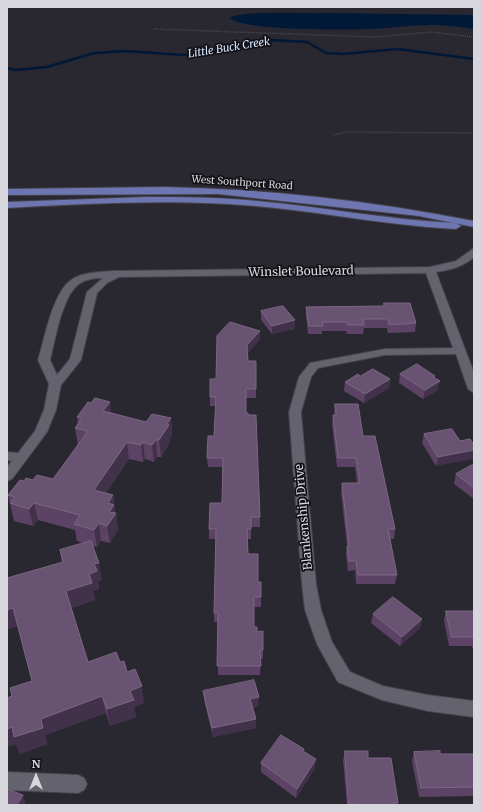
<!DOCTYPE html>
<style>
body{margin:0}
#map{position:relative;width:481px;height:812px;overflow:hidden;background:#292730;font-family:Merriweather,serif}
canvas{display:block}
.frame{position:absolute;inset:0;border:8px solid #d7d6dc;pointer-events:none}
.north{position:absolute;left:16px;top:756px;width:40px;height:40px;-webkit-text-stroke:3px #121115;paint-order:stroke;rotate:0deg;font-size:11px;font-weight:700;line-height:16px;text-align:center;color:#d7d6dc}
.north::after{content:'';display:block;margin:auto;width:14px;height:18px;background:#d7d6dc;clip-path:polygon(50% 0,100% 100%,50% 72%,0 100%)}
</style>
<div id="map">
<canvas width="481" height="812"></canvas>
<div class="frame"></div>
<div class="north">N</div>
</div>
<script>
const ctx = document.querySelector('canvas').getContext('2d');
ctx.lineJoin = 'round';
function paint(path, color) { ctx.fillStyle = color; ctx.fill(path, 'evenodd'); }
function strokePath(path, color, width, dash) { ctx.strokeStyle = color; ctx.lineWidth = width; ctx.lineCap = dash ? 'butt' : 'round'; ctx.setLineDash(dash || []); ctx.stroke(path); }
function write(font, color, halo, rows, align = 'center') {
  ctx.font = font + ' Merriweather,serif'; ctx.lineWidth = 3.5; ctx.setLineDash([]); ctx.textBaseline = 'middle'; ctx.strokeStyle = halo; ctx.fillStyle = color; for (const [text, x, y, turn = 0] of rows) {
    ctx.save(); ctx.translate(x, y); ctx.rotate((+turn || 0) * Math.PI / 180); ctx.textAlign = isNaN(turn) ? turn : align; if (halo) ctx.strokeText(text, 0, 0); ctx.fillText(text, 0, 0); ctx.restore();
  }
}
paint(new Path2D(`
 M325,13L474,15V29C460,27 446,25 432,25C411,25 391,28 371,29C350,30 242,31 230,18C242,10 307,14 325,13Z`), '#001937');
strokePath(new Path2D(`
 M7,68L16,70L47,67L94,53L126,51L183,55L219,52L251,42L271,40L307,42L326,53L343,54L398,49L474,59`), '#001937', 2.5);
const minor = new Path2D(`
 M474,248V257C463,267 450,270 436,272L474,373V393L468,389L456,354L385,355L318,368L311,377L301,412L316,584L321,610L332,642L350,672L383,686L428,695L474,701V717L428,711L382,700L338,682L317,644L305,610L302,584L289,412L299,377L310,363L385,349L453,348L426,273L119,277L107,283L97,293L81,360L61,385L56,410L47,432L12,479L7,481V467L12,461L7,460V452L18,453L35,431L44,410L49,384L38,360C45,338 52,294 71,280C83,272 99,272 113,271L430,267L456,261ZM103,278L87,292L70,359L57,375L50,360C55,341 62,296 79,284C86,279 94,278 103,278Z
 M7,772L78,775L84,778L87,784L84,790L78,793L7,790Z`);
const major = new Path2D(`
 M164,187C268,189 372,201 474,221V227L419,216L218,194L7,195V189Z
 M145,197C182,197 220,197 257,201C324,207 389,220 456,223L461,226L456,229C379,225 304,208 228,204C154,200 80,204 7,208V202Z`);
strokePath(minor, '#45434b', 2);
strokePath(major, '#45434b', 2);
strokePath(new Path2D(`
 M154,29L375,37L432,32L474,37
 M334,135L347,132L474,133`), '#6b6971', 1.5, [0.5, 1.5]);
paint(minor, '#64626c');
paint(major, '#6e76b2');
paint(new Path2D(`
 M384,303L416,323L415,332L388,333L387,328H364L363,334H347L346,331H322V334H308L306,316V307L383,306Z
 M261,311L295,320L294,329L272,334L261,320Z
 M260,331V339L247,354L248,361L256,389V398H246V413L260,517V527H251V539H248V554L258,582L261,597V607H254V627L257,632L263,650V659H261L260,675H218V622H214V613L216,539H209V529L222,503V467H208L207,458L214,436L216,406H210V397L216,379Z
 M400,374L435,378L438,390L423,399L399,383Z
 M360,376L390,379L389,388L364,403L344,391L345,382Z
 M335,404L363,436L395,529L394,539H390L397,575L395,584H356L355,570L348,571L346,555L347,546L341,492L342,483H357L355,467H337L332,424L333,415H334Z
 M111,413L146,422L171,418L172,435L170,438V442L161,457H157L154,462L145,459L143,462L129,459L106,493L113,495L115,513H116L118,530L110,543L101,541L97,547L93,546L102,580L98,581L99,589L93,591L95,600L71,608L88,662H120L127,672L144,703L134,707L136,717L110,726L106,713L45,735L47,744L20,754L16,744L7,747L12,696L32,681L18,626L7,629L62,562L60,550L83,543L77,541L75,530L38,520L33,526L14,521L8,495L24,481L53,479L78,445L75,428L78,424L77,417Z
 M452,429L436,466L422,443L424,434Z
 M474,464V499L454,484L456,474Z
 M446,611H474V653L472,646H449L444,620Z
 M373,614L422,619L420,628L400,646L371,623Z
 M203,691L258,706L253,708L256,719V728L213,737L204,700Z
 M345,751L398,803L397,805H347L343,760Z
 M304,752L315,768L296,798L261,772V763Z
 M414,752L440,754H474V796L419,797L412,761Z`), '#5c4365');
paint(new Path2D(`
 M295,320L294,329L272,334V326Z
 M260,331V339L247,354V345Z
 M435,376L434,385L440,381L438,390L423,399L425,390L433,377Z
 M390,379L389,388L364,403L365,394Z
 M110,402L112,418L103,411Z
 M171,418L172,435L170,438V442L161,457L159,440L167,424Z
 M156,440L157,457L154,462L152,445Z
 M127,442L129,459L97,507L94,490Z
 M143,442L145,459L143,462L141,445Z
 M474,450V459L436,466L438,457Z
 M113,495L115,513H116L118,530L110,543L107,526L108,503Z
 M34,503L38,520L33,526L29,509Z
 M99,523L101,541L97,547L94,530Z
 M99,563L102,580L98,581L99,589L93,591L95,600L69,608L66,591L89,574L94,564Z
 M13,608L18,626L7,629V610Z
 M422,619L420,628L400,646L402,637Z
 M142,686L144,703L134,707L136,717L110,726L107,709L130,691Z
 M102,696L106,713L45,735L47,744L20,754L16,744L7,747V729L41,719Z
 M259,697L258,706L250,708V699Z
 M256,719V728L213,737L212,728Z
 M316,759L315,768L296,798L297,789Z
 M23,795L26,805H17Z`), '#42314a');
const building = new Path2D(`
 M384,303H410L416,323L389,325L388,319H363L364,325H348L347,322H322L323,326H309L306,307L384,306Z
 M283,306L295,320L272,326L261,311Z
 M230,322L260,331L247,345L248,361H256V389H246V413H248V415H256L260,517H251V529H247L248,554H258V582H261V597H254V627H257V632L263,631V650H260L261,666H217L218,613H214L216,529H209L210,503H222L223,458H207L208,436H214L216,397H210V379H216L217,336Z
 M417,364L435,376L433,377L440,381L425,390L400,374Z
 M373,369L390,379L365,394L345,382L358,374L360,376Z
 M95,398L110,402L103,411L119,415L146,422L152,414L171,418L167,424L169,425L159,440H156L152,445L143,442L141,445L127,442L94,490L113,495L108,503L114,505L109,512L116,513L107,526L99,523L94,530L74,524L80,515L34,503L29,509L10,503L15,497L8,495L20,480L24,481L26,478L33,480L37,475L53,479L88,431L75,428L82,418L77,417L88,402L91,403Z
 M335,404H358L363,436H375L395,529H388L397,575H358L356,561H349L347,546H349L342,483H360L356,458H338L333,415H336Z
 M452,429L460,441L470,439L474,445V450L438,457L424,434Z
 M474,464V488L456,474Z
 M91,541L99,563L94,564L97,571L89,574L92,583L66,591L88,662L116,652L120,662L124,661L127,672L135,669L142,686L130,691L134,700L107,709L102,696L41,719L43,728L14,737L12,727L7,729V698L12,696L10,688L32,681L13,608L7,610V578L63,562L60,550Z
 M393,597L422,619L402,637L373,614Z
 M446,611H474V637H452Z
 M254,680L259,697L250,699L256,719L212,728L203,691Z
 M281,735L304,749L303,751L316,759L297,789L261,763Z
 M345,751H368V758H391L398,803H393L394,805L349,804Z
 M440,751V754H474V787L421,788L414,752Z
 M7,789L23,795L17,805H7Z`);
paint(building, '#695372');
strokePath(building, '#7b6782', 1);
write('10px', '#d7d6dc', '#121115', [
 ["West Southport Road",242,183,4]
]);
write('italic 11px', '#d2e7ff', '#121115', [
 ["Little Buck Creek",229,48,-9]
]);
write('12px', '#d7d6dc', '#121115', [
 ["Winslet Boulevard",301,272,-1],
 ["Blankenship Drive",304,517,-95]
]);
</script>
